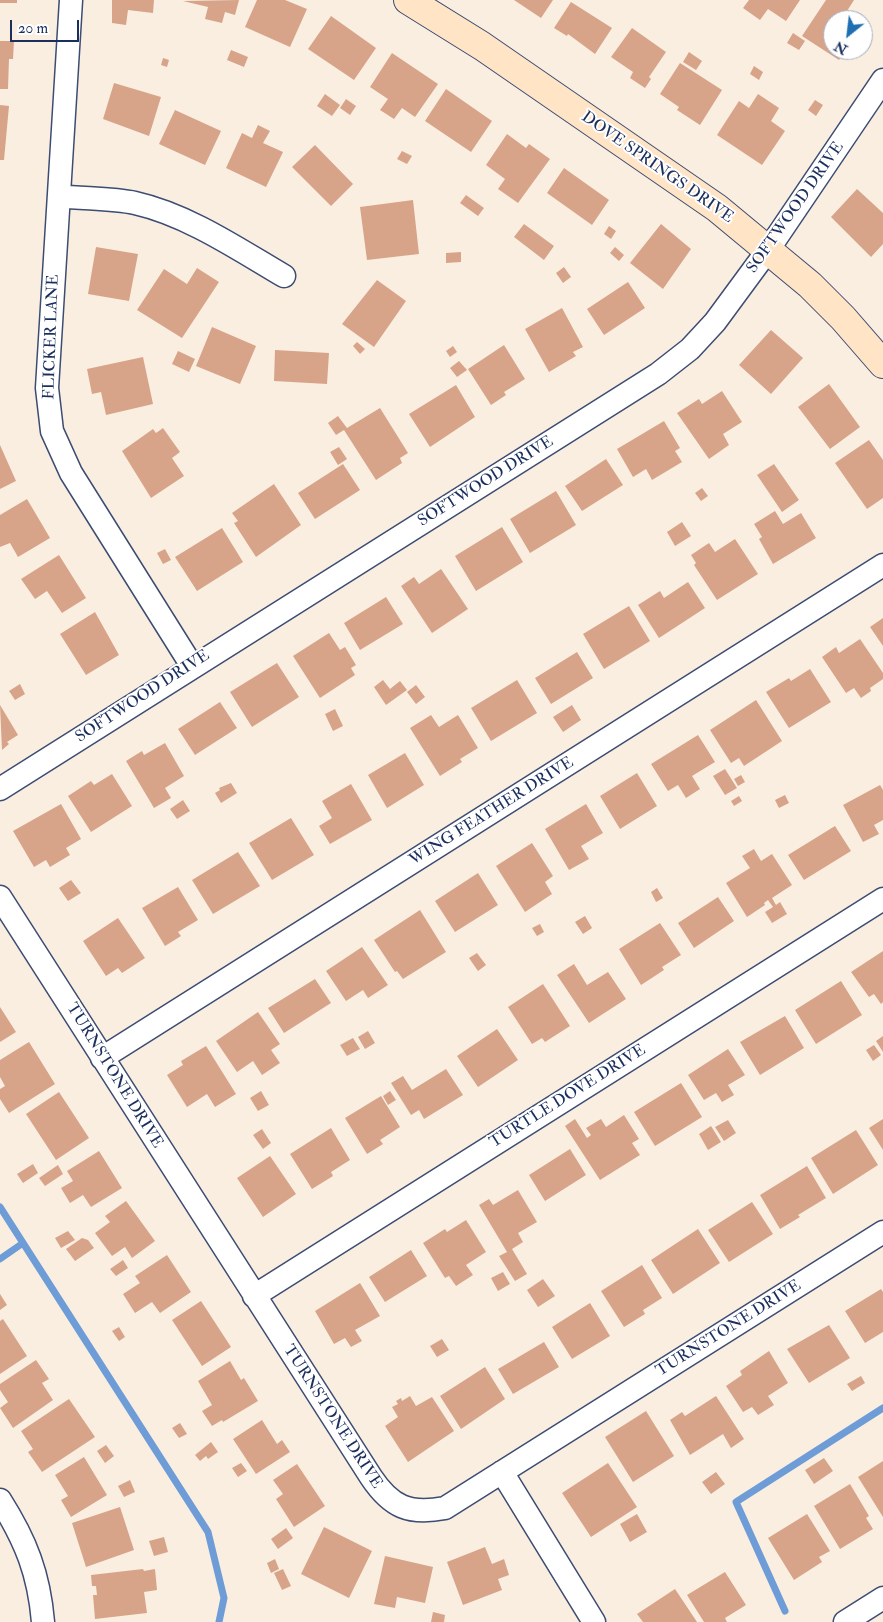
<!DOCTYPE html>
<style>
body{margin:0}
#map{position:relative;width:883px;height:1622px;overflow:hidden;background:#faeee1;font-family:"IM FELL Double Pica",serif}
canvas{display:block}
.north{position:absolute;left:823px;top:10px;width:50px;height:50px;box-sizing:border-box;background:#fff;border:1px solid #a4acbf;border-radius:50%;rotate:209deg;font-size:14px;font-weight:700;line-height:20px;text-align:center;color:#1b2f5e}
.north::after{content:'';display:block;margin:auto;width:18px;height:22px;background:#1f6fb2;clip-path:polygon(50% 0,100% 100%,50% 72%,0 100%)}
.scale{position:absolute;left:10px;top:20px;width:69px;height:22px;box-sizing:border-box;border:2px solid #1b2f5e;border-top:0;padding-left:6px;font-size:15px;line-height:18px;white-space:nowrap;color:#1b2f5e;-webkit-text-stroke:4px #fff;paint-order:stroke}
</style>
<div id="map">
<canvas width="883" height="1622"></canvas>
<div class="north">N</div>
<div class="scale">20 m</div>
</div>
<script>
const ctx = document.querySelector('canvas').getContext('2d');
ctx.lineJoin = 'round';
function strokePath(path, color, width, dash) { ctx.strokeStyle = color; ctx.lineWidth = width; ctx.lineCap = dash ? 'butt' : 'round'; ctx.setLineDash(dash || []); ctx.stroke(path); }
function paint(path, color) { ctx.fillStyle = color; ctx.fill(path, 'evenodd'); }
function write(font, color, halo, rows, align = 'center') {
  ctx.font = font + ' "IM FELL Double Pica",serif'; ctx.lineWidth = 4; ctx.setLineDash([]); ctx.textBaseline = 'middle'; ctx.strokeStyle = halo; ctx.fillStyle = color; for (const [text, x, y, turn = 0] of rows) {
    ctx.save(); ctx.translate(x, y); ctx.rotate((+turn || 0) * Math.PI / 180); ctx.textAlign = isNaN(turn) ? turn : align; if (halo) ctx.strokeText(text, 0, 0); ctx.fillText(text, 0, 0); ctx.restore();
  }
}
strokePath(new Path2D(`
 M0,1207L208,1532L224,1598L219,1622
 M0,1259L23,1243
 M785,1611L736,1502L883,1408`), '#6e9cd6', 7);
paint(new Path2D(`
 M0,0H17V3H0Z
 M112,0H154L153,13L128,10L126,25L112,23Z
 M239,0L235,15L225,12L222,23L205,19L208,7L183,1Z
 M257,0H285L307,9L290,47L245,27Z
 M514,0H553L541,18Z
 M749,0H800L786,21L768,9L760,20L743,8Z
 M826,0H854L842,19L844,20H833V50H846L839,60L802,36Z
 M571,2L612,28L595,54L568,34L567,36L554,28Z
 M331,16L376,48L354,80L308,49Z
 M632,28L666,52L649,77L651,79L645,88L630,78L633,72L611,57Z
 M793,33L805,41L799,50L787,43Z
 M0,41H14L13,59H9L8,89H0Z
 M231,50L248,57L244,67L227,60Z
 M689,52L702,61L696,70L683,62Z
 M392,53L438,84L415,117L402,108L394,119L380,110L388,99L370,87Z
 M163,58L169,60L167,67L161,65Z
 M680,63L722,90L700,125L677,110L679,107L660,94Z
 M754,66L763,72L759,80L750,74Z
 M114,83L161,97L149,136L103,119Z
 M446,89L492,121L471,152L425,121Z
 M325,94L340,105L332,116L317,106Z
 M758,94L779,108L771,121L785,131L762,165L717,135L739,101L749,108Z
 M346,99L356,106L350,115L340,108Z
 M815,100L823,105L816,116L808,110Z
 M0,105L9,106L4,160H0Z
 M175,110L221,131L205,165L159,144Z
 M258,125L270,131L263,143L283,152L266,187L226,168L242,133L252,138Z
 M507,134L526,148L529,144L550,159L518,203L498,189L505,179L486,165Z
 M315,145L353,184L331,206L292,167Z
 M402,151L412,156L407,164L397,159Z
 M564,168L609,200L592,225L547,193Z
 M857,189L883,213V244L871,257L831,217Z
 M466,195L484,208L478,216L460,203Z
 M413,200L419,254L367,260L360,207Z
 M524,224L554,246L544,260L514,237Z
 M661,224L691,249L663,289L630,263Z
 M609,226L616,231L611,239L604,234Z
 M96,247L138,254L129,301L88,294Z
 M615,247L624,255L619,261L610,253Z
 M461,252V262L446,263V253Z
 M564,267L571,277L563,283L556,273Z
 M197,268L219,282L182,338L137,310L164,269L187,284Z
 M377,280L406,301L374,347L342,324Z
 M628,282L645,308L604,335L587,309Z
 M562,308L583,347L573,352L576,356L549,372L525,329Z
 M212,327L256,346L240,384L196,366Z
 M771,330L803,358L771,394L739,365Z
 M357,342L365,349L360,354L353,346Z
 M504,345L525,379L504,392L506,395L491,405L468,369Z
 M453,346L457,352L450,357L446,351Z
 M275,350L329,353L327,384L274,381Z
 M178,351L195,359L189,372L172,364Z
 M143,357L153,404L106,415L101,392L92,394L87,369Z
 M459,361L467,370L457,377L450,368Z
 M829,384L860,427L830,449L798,407Z
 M456,385L475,417L430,447L409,414Z
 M722,391L742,422L723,434L729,445L709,459L677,413L699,399L702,404Z
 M380,408L408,453L400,458L402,463L376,480L344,430L336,435L328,423L338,416L347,428Z
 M664,421L680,448L675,451L682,462L652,480L646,469L633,477L617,449Z
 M163,428L180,452L172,458L184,476L151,498L122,451L153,429L156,433Z
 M869,440L883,460V498L867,509L835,463Z
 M0,445L16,481L0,489Z
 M339,447L347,459L338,465L330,452Z
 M606,459L623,485L582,511L565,486Z
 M343,464L360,490L315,519L298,493Z
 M774,464L799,500L782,512L757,475Z
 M274,484L301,525L256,557L234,523L238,521L232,513Z
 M702,488L708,496L701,501L695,493Z
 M556,491L576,525L530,553L510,519Z
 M27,499L50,538L18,557L10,543L0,547V515Z
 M775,511L783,524L801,513L816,538L773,564L759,539L762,537L754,524Z
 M682,522L691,536L675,546L667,532Z
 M502,527L523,562L476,591L455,556Z
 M222,528L243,562L197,591L175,557Z
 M735,539L758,574L717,600L694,565L696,563L691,555L709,543L715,552Z
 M165,549L171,560L163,564L157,553Z
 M59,555L86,598L62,613L47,591L35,599L21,579Z
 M441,569L468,609L432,633L401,586L414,577L419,584Z
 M688,582L705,608L659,638L638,605L660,591L664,598Z
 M386,597L403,624L360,650L344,623Z
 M629,606L650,641L604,669L583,634Z
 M95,612L119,655L86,675L60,634Z
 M883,618V646L870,627Z
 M329,633L340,650L345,647L356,665L351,668L355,675L320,698L293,656Z
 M860,639L883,673V679L870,688L871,691L861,698L854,688L846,693L822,657L836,647L839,653Z
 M577,652L593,678L551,704L535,678Z
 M277,663L299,697L252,727L230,692Z
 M810,669L831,702L789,728L766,692L789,678L791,681Z
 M383,680L390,689L400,681L407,690L386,705L374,687Z
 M517,680L537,713L491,741L471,708Z
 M20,684L25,694L15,700L9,691Z
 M416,685L425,697L416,704L407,692Z
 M756,700L782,741L744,766L739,758L731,763L710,730Z
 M220,702L237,728L195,755L178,729Z
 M0,705L18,735L7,742L9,744L2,750Z
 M572,705L581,720L563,732L553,717Z
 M335,709L343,726L333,731L325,714Z
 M431,715L439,727L458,715L478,748L460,759L462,762L440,776L410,728Z
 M698,735L715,762L692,776L700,789L686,798L678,785L668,791L651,764Z
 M165,743L184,776L165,788L171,798L154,808L126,761L142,751L144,755Z
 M405,753L424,785L387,808L368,775Z
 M725,769L737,788L725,795L713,776Z
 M637,773L657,806L620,829L600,796Z
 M112,774L132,806L91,832L68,796L91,781L94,785Z
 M741,775L745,782L738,786L734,779Z
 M231,783L237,793L221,803L215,793L220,790L219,788Z
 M351,784L372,820L330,844L319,826L332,818L322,801Z
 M880,785L883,790V820L874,825L879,834L863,842L843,805Z
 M785,795L789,803L779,808L775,800Z
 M739,796L742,801L734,806L731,801Z
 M183,800L190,811L177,819L170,809Z
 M61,804L81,839L66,848L70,855L50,867L46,860L34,867L13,831Z
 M586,804L603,833L581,846L589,859L569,870L545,829Z
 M291,818L314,855L272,880L249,843Z
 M835,826L851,851L804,880L788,855Z
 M532,843L553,876L545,882L552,894L525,912L496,866Z
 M754,849L761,861L772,854L792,885L772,898L776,905L780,902L787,914L772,923L765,912L773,907L768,900L764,903L765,905L747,917L726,883L750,868L742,856Z
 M238,852L260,886L213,914L192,880Z
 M478,873L498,905L455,932L435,901Z
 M71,880L81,893L68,901L59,888Z
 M178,887L198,920L178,932L181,936L165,946L142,908Z
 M657,888L663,898L656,902L651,892Z
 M718,897L734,921L694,948L678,923Z
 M420,910L446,952L403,979L397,971L395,972L374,940Z
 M585,916L592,928L583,934L575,922Z
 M118,918L145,958L122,973L118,968L106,976L83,941Z
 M660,923L681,955L662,967L664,970L641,985L619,949Z
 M540,924L544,932L537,936L532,928Z
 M362,947L388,985L368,998L363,990L346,1001L326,971Z
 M883,951V1002L881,1004L874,994L869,997L851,972Z
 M477,953L486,965L478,971L469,958Z
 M574,964L587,985L608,972L626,999L589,1023L557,975Z
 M315,979L331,1003L284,1033L268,1008Z
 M841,981L862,1015L816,1044L795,1010Z
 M543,984L570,1026L545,1042L542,1038L532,1044L508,1007Z
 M0,1007L16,1032L0,1042Z
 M258,1012L280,1044L271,1050L280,1063L262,1075L253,1061L237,1072L216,1041Z
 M785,1016L804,1048L760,1075L740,1042Z
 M497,1029L518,1060L478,1087L457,1056Z
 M368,1031L375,1043L365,1049L358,1037Z
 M883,1036V1052L876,1041Z
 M353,1038L360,1049L347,1056L340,1045Z
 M29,1042L55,1084L9,1113L0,1099V1089L5,1086L0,1077V1060Z
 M874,1045L881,1055L873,1061L866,1050Z
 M206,1046L236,1094L215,1107L207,1094L187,1107L167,1075L183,1065L181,1061Z
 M728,1049L745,1075L728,1085L734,1095L722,1102L716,1093L704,1100L688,1075Z
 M446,1069L463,1095L424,1119L419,1110L411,1115L391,1083L403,1076L412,1090Z
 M681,1083L702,1117L655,1146L634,1112Z
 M261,1091L269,1105L258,1111L250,1098Z
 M390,1091L396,1100L388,1105L383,1096Z
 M59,1092L89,1138L56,1160L26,1114Z
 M381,1096L400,1127L380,1140L383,1144L367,1154L345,1118Z
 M624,1115L639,1139L632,1143L640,1155L600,1180L565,1126L575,1119L587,1138L591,1135L586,1128L601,1119L606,1127Z
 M883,1119V1150L869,1128Z
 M728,1120L736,1133L724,1141L715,1127Z
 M711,1126L721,1142L708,1150L699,1134Z
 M331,1128L350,1160L331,1172L333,1176L312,1189L290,1154Z
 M262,1129L271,1143L263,1149L253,1135Z
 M856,1130L878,1165L833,1194L811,1158Z
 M570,1149L586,1175L545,1201L529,1175Z
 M99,1151L122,1188L91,1207L83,1195L70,1203L61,1188L73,1181L67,1171Z
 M270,1156L296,1194L263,1217L237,1178Z
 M33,1164L38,1173L23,1183L17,1174Z
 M58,1165L63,1174L45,1186L39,1178Z
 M807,1166L826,1198L798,1215L800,1217L780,1229L760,1195Z
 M518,1190L537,1222L518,1233L523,1242L512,1249L527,1274L515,1281L499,1256L507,1252L479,1205L489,1199L493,1205Z
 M126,1201L155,1241L132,1258L125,1247L112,1256L95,1233L110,1222L105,1216Z
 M752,1202L773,1234L729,1262L708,1230Z
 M466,1220L486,1252L466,1265L473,1275L456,1286L449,1276L445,1278L423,1243L445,1229L447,1232Z
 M698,1229L720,1263L673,1294L651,1260Z
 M68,1231L75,1240L61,1248L55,1238Z
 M82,1238L88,1240L94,1248L75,1261L66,1249Z
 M411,1250L427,1276L385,1302L369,1277Z
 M167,1255L191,1292L160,1313L152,1302L135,1313L123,1294L140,1283L135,1276Z
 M123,1260L128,1268L116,1276L110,1269Z
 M642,1265L662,1298L643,1310L645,1314L624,1327L601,1291Z
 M503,1272L510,1284L498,1291L491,1278Z
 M543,1279L555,1296L538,1307L527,1290Z
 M360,1283L380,1316L355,1330L362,1341L351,1347L345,1338L334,1344L315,1311Z
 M881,1289L883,1292V1332L865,1343L845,1311Z
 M0,1294L7,1305L0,1310Z
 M201,1301L231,1347L202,1366L172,1320Z
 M590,1303L610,1336L572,1359L552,1327Z
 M3,1319L27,1356L0,1374V1321Z
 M829,1325L850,1358L809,1383L787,1349Z
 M119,1327L125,1337L119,1341L112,1331Z
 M442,1339L449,1350L437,1357L430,1346Z
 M544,1342L559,1367L513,1394L498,1369Z
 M769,1351L788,1383L768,1396L774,1405L758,1415L752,1407L743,1412L726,1386L742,1375L740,1371Z
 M36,1360L49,1379L42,1383L53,1400L13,1428L0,1408L8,1402L0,1390V1384Z
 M230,1361L241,1380L244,1378L258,1401L223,1422L222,1420L212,1426L202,1411L212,1405L198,1381Z
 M485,1367L505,1399L461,1429L440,1396Z
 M861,1376L865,1383L852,1391L847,1384Z
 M410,1396L416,1406L432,1397L454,1431L408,1462L385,1426L398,1417L392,1407L398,1404L396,1401L401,1398L402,1401Z
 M716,1396L744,1439L731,1448L723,1434L690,1455L670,1420L682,1412L685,1416Z
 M69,1399L95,1437L42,1472L28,1452L33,1449L21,1431Z
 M646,1411L674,1456L633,1482L605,1437Z
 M262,1420L277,1444L282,1440L290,1452L256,1474L233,1439Z
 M180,1423L187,1434L179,1438L172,1428Z
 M211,1442L218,1452L208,1459L206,1456L200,1461L195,1455Z
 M106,1445L114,1456L105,1463L97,1451Z
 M84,1457L107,1495L71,1517L61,1500L68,1496L55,1475Z
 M824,1458L833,1471L814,1484L805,1470Z
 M883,1461V1517L858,1477Z
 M241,1463L247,1471L238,1477L232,1468Z
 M608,1463L637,1507L591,1537L562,1493Z
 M297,1464L325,1506L294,1527L276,1499L283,1494L273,1480Z
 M716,1472L725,1484L711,1494L702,1482Z
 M130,1480L135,1492L124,1497L118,1486Z
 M850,1484L869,1516L866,1518L873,1529L840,1549L814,1506Z
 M120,1507L134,1550L86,1567L72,1523Z
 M637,1514L647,1532L630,1542L620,1524Z
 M807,1514L830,1551L819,1557L822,1562L794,1580L768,1538Z
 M324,1527L372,1551L349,1598L301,1574Z
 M286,1528L293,1538L278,1549L271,1539Z
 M164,1537L168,1552L154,1556L149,1541Z
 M485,1547L492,1564L504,1559L509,1575L498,1579L502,1590L463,1605L447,1562Z
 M385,1556L433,1567L425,1603L397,1597L395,1608L374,1604Z
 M275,1559L279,1569L271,1573L267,1563Z
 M143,1569L144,1571L155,1569L157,1590L144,1592L147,1613L95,1619L93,1595H97L96,1586H92L91,1575Z
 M283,1569L291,1586L282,1590L274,1573Z
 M725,1572L746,1605L725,1618L727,1622H704L687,1595Z
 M675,1589L697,1622H643L637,1614Z
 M433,1612L445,1615L444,1622H431Z`), '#d7a489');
const street = new Path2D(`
 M71,0L47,388L52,431L71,473L192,666
 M59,196C84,199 111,198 135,203C188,215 238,249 284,276
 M0,789L658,374L690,349L715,322L768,250L883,80
 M0,897L371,1477C391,1507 409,1515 445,1508L883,1232
 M102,1058L883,565
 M254,1296L883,899
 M502,1472L594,1622
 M0,1500C26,1541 39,1574 43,1622
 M845,1622L883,1598`);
const secondary = new Path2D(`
 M408,0L482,46L717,208L810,285L843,318L883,364`);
strokePath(street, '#3c4c72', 25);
strokePath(secondary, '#3c4c72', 30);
strokePath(street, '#fff', 22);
strokePath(secondary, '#ffe4c6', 28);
write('16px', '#1b2f5e', '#fff', [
 ["DOVE SPRINGS DRIVE",657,168,35],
 ["SOFTWOOD DRIVE",796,208,-55],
 ["FLICKER LANE",52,337,-88],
 ["SOFTWOOD DRIVE",486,482,-32],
 ["SOFTWOOD DRIVE",143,697,-33],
 ["WING FEATHER DRIVE",492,812,-32],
 ["TURNSTONE DRIVE",114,1076,58],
 ["TURTLE DOVE DRIVE",568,1097,-32],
 ["TURNSTONE DRIVE",729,1329,-32],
 ["TURNSTONE DRIVE",332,1417,57]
]);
</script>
